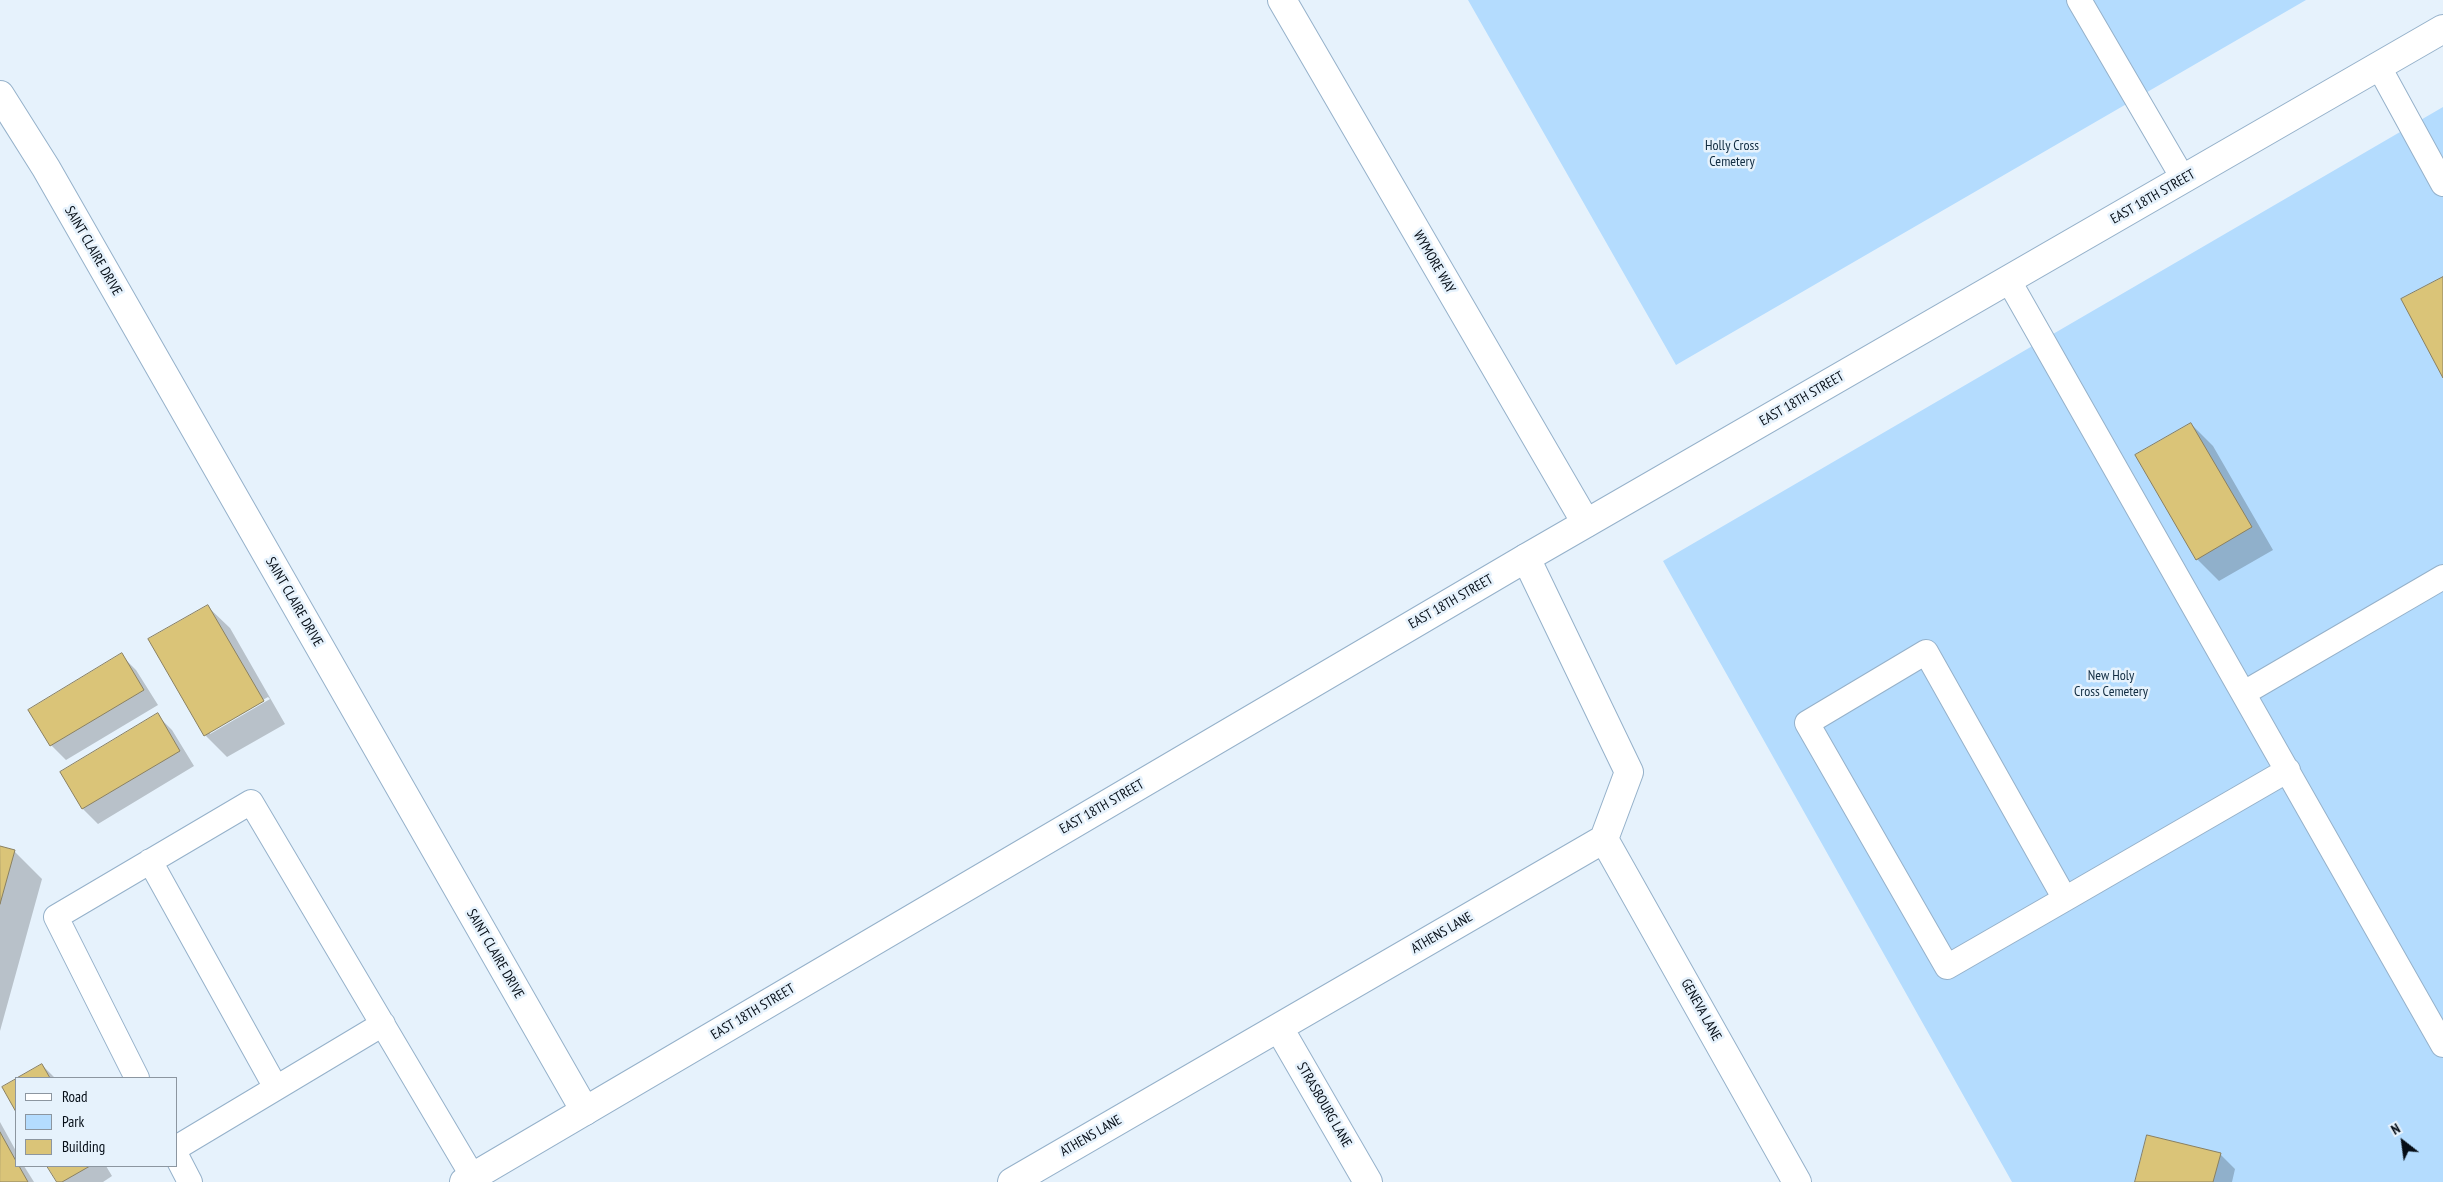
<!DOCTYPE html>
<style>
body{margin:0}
#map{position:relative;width:2443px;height:1182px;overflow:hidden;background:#e6f2fc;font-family:"PT Sans Narrow",sans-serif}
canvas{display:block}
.legend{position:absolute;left:15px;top:1077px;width:162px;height:90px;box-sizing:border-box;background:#e6f2fc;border:1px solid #8c96a0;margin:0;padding:6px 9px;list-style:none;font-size:15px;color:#050d16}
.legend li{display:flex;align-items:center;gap:10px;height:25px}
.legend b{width:25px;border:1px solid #8c96a0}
.north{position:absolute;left:2378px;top:1117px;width:50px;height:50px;-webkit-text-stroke:4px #e6f2fc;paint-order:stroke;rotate:330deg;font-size:14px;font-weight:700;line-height:20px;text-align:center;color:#050d16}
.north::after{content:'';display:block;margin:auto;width:18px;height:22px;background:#050d16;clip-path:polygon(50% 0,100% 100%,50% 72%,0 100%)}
</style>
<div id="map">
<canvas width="2443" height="1182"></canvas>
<ul class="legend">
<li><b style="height:6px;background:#fff"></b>Road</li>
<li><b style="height:14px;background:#b4dcfe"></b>Park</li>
<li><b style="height:14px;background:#dac478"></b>Building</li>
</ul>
<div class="north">N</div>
</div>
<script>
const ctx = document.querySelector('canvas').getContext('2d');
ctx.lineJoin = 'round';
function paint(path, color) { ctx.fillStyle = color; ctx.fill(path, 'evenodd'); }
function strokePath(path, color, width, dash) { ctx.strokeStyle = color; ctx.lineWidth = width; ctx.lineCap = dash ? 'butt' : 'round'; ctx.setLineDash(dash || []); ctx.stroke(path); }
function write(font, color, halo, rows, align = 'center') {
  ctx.font = font + ' "PT Sans Narrow",sans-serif'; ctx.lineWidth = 5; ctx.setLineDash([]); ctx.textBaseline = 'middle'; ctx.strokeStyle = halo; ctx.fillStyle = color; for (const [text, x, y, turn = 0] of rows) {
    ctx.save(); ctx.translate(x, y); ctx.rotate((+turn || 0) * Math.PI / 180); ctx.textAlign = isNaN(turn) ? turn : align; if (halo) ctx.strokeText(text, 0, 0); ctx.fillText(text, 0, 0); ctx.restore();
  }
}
paint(new Path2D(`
 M1468,0H2306L1676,365Z
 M2443,107V1182H2012L1663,561Z`), '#b4dcfe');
paint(new Path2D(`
 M2191,424L2213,446L2273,550L2219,581L2197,559Z
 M208,607L230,628L285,724L227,757L205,735ZM268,697L270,699L210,734V731Z
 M121,655L136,670L158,705L66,760L51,745Z
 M157,715L172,730L194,766L98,824L83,809L62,773Z
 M0,847L14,851L42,879L0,1031Z
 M42,1065L55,1078H20Z
 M0,1122L16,1151V1166H24L34,1182H0Z
 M2220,1154L2235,1169L2232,1182H2137Z
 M49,1166H106L112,1176L103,1182H58Z`), '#0003');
const building = new Path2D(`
 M2443,277V378L2401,299Z
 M2191,423L2252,527L2196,560L2135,455Z
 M208,605L264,701L204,736L148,639Z
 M122,653L144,690L50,746L28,710Z
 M158,713L180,751L82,809L60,772Z
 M0,846L15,850L0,904Z
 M42,1064L50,1078H17Z
 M16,1079V1112L2,1087Z
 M0,1132L16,1161V1166H19L28,1182H0Z
 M2147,1135L2221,1153L2213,1182H2135Z
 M47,1166H90L62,1182H57Z`);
paint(building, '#dac478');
strokePath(building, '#8a8061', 1);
const lane = new Path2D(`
 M2079,0L2184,180
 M2379,67L2443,184
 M2009,281L2443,1045
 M2244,693L2443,577
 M150,861L276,1088
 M2065,899L1947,967L1807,723L1926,652L2065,899L2288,770
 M137,1078L56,917L251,802L473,1177
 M176,1148L383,1024
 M176,1155L190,1182`);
const street = new Path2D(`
 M1282,0L1586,523
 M0,95L46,168L585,1111
 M1604,839L1797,1182
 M1279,1028L1368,1182
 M1012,1182L1604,839L1629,772L1526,558`);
const secondary = new Path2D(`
 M464,1182L1526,558L2443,29`);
strokePath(lane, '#95b1ca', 26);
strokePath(street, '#95b1ca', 30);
strokePath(secondary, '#95b1ca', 30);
strokePath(lane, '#fff', 24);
strokePath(street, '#fff', 28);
strokePath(secondary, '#fff', 28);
write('14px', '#112c41', '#e6f2fc', [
 ["Holly Cross",1732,146],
 ["Cemetery",1732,162],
 ["New Holy",2111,676],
 ["Cross Cemetery",2111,692]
]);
write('14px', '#050d16', '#e6f2fc', [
 ["EAST 18TH STREET",2153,197,-30],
 ["SAINT CLAIRE DRIVE",93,251,60],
 ["WYMORE WAY",1434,262,60],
 ["EAST 18TH STREET",1802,399,-30],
 ["SAINT CLAIRE DRIVE",294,602,60],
 ["EAST 18TH STREET",1451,602,-30],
 ["EAST 18TH STREET",1102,807,-30],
 ["ATHENS LANE",1442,933,-30],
 ["SAINT CLAIRE DRIVE",495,954,60],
 ["GENEVA LANE",1701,1010,61],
 ["EAST 18TH STREET",753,1012,-31],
 ["STRASBOURG LANE",1324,1105,60],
 ["ATHENS LANE",1091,1136,-30]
]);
</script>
